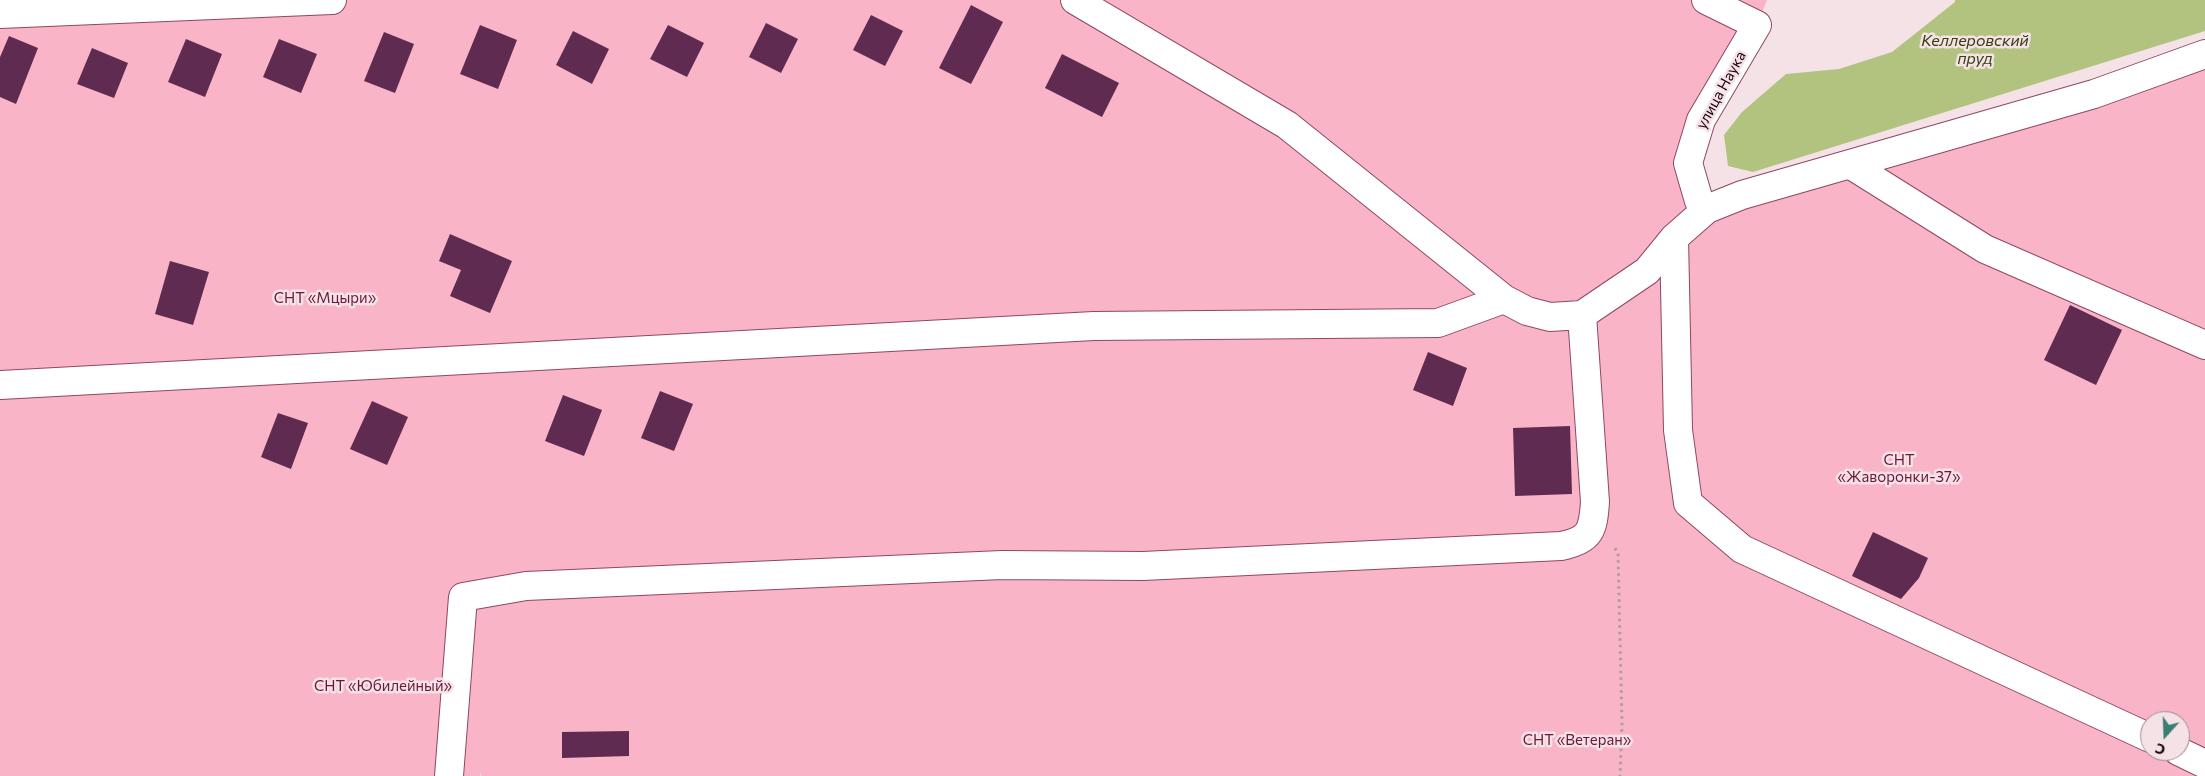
<!DOCTYPE html>
<meta charset="utf-8">
<style>
body{margin:0}
#map{position:relative;width:2205px;height:776px;overflow:hidden;background:#f4e2e7;font-family:Commissioner,sans-serif}
canvas{display:block}
.north{position:absolute;left:2140px;top:711px;width:50px;height:50px;box-sizing:border-box;background:#f4e2e7;border:1px solid #9e8990;border-radius:50%;rotate:200deg;font-size:14px;font-weight:700;line-height:20px;text-align:center;color:#1d030d}
.north::after{content:'';display:block;margin:auto;width:18px;height:22px;background:#3b7f73;clip-path:polygon(50% 0,100% 100%,50% 72%,0 100%)}
</style>
<div id="map">
<canvas width="2205" height="776"></canvas>
<div class="north">С</div>
</div>
<script>
const ctx = document.querySelector('canvas').getContext('2d');
ctx.lineJoin = 'round';
function paint(path, color) { ctx.fillStyle = color; ctx.fill(path, 'evenodd'); }
function strokePath(path, color, width, dash) { ctx.strokeStyle = color; ctx.lineWidth = width; ctx.lineCap = dash ? 'butt' : 'round'; ctx.setLineDash(dash || []); ctx.stroke(path); }
function write(font, color, halo, rows, align = 'center') {
  ctx.font = font + ' Commissioner,sans-serif'; ctx.lineWidth = 5; ctx.setLineDash([]); ctx.textBaseline = 'middle'; ctx.strokeStyle = halo; ctx.fillStyle = color; for (const [text, x, y, turn = 0] of rows) {
    ctx.save(); ctx.translate(x, y); ctx.rotate((+turn || 0) * Math.PI / 180); ctx.textAlign = isNaN(turn) ? turn : align; if (halo) ctx.strokeText(text, 0, 0); ctx.fillText(text, 0, 0); ctx.restore();
  }
}
paint(new Path2D(`
 M0,0H1767L1757,25L1701,120L1699,201L2205,54V776H481V772L480,776H0ZM2150,721H2180V751H2150Z`), '#f9b4c8');
paint(new Path2D(`
 M1955,0H2205V31L1753,172L1728,166L1724,135L1742,112L1786,74L1839,69L1892,52L1955,2Z`), '#b2c37f');
paint(new Path2D(`
 M971,5L1003,22L971,84L939,68Z
 M871,15L903,31L885,66L853,50Z
 M766,23L798,39L781,73L749,57Z
 M480,25L517,40L498,89L460,74Z
 M668,25L704,43L687,77L650,59Z
 M573,31L609,49L592,84L556,65Z
 M384,32L414,44L395,93L364,81Z
 M9,36L38,48L16,104L0,97V57Z
 M186,39L222,54L205,97L168,82Z
 M279,39L317,54L301,93L263,77Z
 M92,48L128,63L114,98L77,84Z
 M1062,54L1119,83L1102,117L1045,88Z
 M450,234L512,261L490,313L450,296L461,270L439,261Z
 M170,261L209,272L193,325L155,314Z
 M2070,305L2122,330L2096,385L2044,360Z
 M1428,352L1467,368L1453,406L1413,390Z
 M660,391L693,404L674,451L641,438Z
 M563,395L602,410L584,456L545,441Z
 M372,401L408,417L387,465L350,449Z
 M278,413L308,423L291,469L261,457Z
 M1570,426L1572,494L1515,496L1513,428Z
 M1873,532L1928,558L1919,578L1901,599L1852,576Z
 M629,731V756L562,758V732Z`), '#602b50');
const minor = new Path2D(`
 M1075,0L1287,125L1504,299L1527,311L1550,317L1582,315L1647,271L1674,238L1707,209L1742,195L2094,94L2205,54
 M1706,0L1757,25L1701,120L1688,163L1699,201L1707,209
 M0,14L332,0
 M1851,165L1985,249L2205,345
 M1674,238L1678,430L1688,503L1742,549L2150,738
 M0,385L1094,326L1438,323L1504,299
 M2178,751L2205,764
 M449,776L463,597L526,586L1002,565L1143,566L1561,546C1591,540 1593,530 1595,502L1582,315`);
strokePath(minor, '#8f4860', 30);
strokePath(new Path2D(`
 M1615,548L1618,554L1622,723L1620,776`), '#b09ba2', 3, [2.5, 4]);
strokePath(minor, '#fff', 28);
write('15px', '#1d030d', '#f4e2e7', [
 ["улица Наука",1721,90,-61]
]);
write('15px', '#6d183b', '#f4e2e7', [
 ["СНТ «Мцыри»",325,298],
 ["СНТ",1899,460],
 ["«Жаворонки-37»",1899,477],
 ["СНТ «Юбилейный»",383,686],
 ["СНТ «Ветеран»",1577,740]
]);
write('italic 16px', '#353f0c', '#f4e2e7', [
 ["Келлеровский",1975,41],
 ["пруд",1975,59]
]);
</script>
